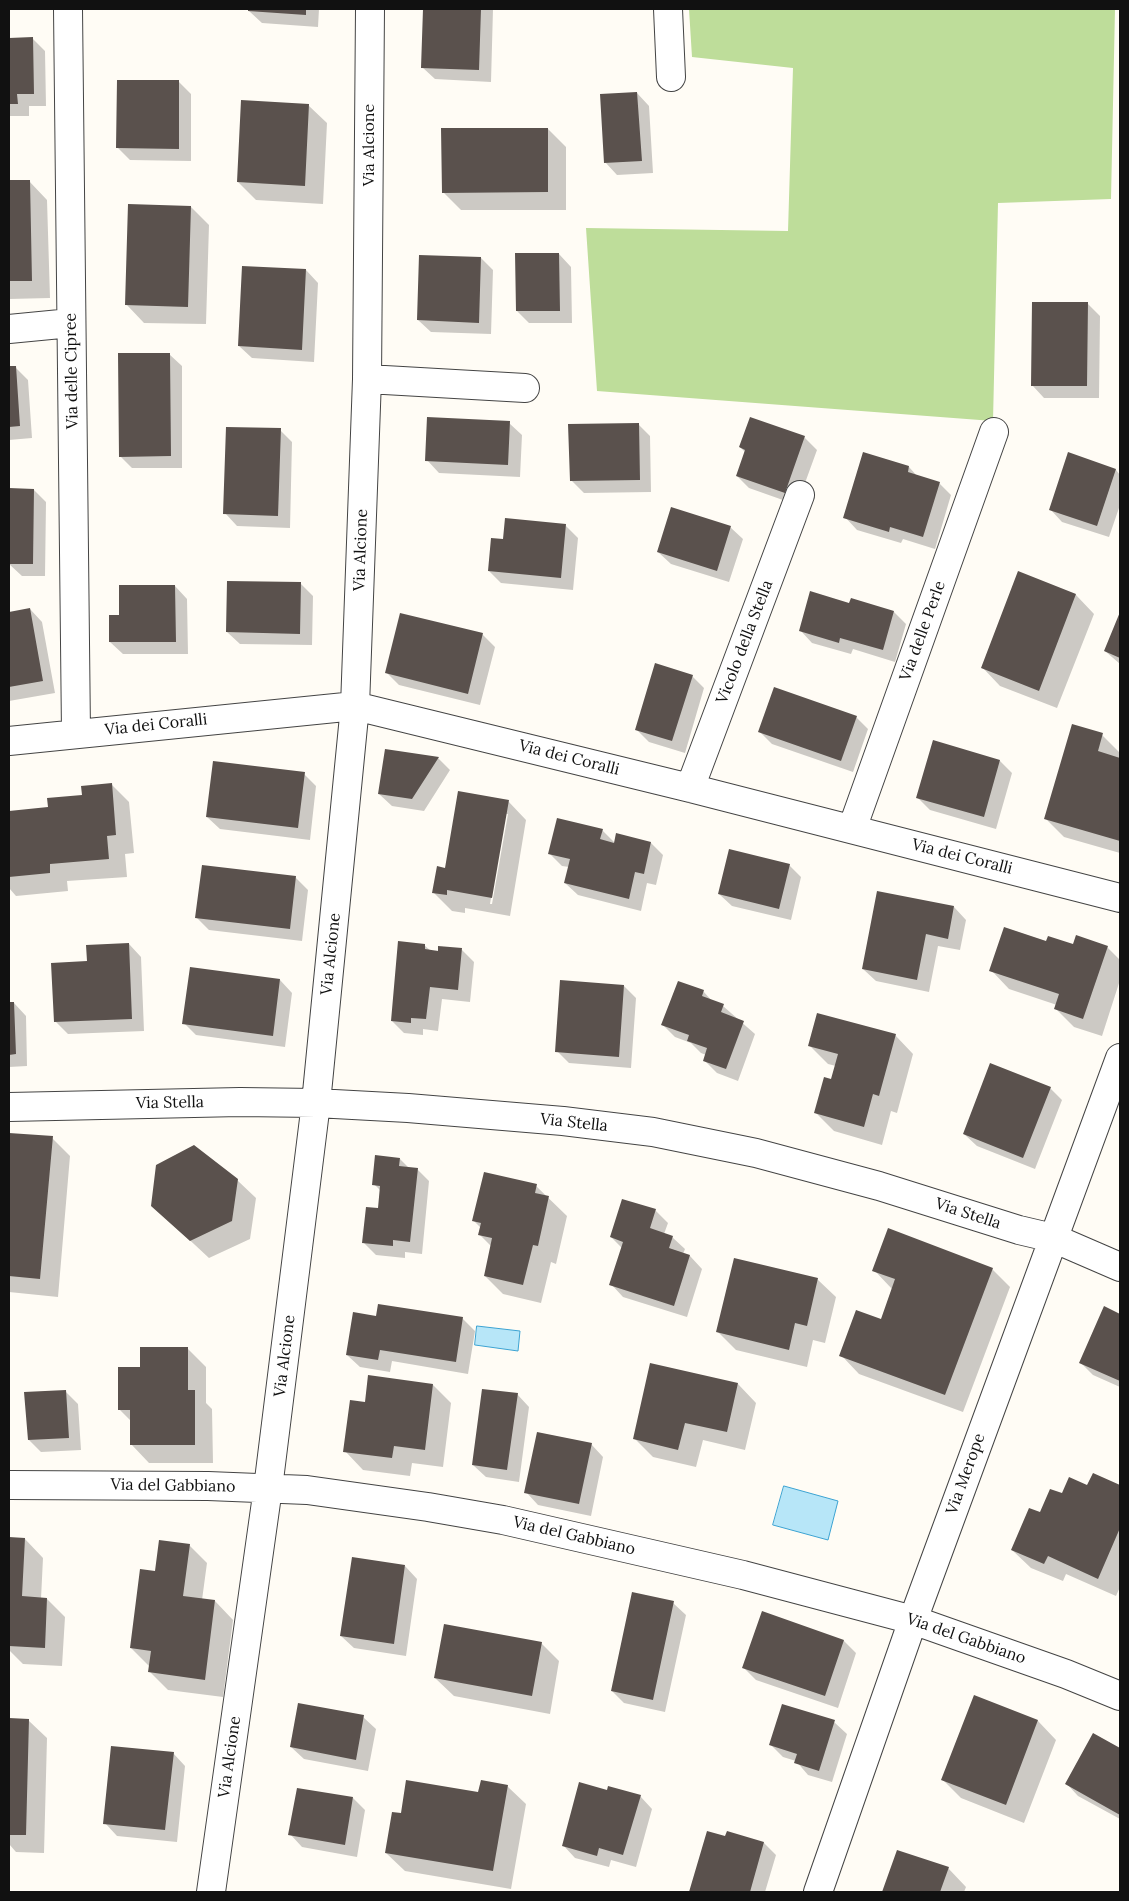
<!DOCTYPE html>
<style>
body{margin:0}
#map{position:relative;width:1129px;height:1901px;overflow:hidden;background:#fffcf5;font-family:Lora,serif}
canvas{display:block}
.frame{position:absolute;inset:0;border:10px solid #111;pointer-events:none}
</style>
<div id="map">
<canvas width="1129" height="1901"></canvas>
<div class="frame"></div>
</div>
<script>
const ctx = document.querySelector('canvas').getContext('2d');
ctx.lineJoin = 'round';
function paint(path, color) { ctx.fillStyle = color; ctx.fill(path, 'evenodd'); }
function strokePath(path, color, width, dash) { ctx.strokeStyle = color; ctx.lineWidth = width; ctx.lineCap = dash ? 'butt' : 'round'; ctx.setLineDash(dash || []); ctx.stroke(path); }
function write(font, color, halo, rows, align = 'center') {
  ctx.font = font + ' Lora,serif'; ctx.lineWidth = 5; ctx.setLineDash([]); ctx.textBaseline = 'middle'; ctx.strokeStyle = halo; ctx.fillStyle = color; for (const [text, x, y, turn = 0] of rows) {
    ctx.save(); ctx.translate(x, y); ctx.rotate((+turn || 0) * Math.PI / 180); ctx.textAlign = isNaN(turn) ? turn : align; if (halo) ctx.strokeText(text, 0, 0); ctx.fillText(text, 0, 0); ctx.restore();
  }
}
paint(new Path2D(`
 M689,9H1115L1111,199L998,203L993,421L597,391L586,228L788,231L793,68L692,57Z`), '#bedd9a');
const water = new Path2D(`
 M477,1326L520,1331L518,1351L475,1345Z
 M784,1486L838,1501L828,1540L773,1525Z`);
paint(water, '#b7e6f8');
strokePath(water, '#3ca3d2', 1);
paint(new Path2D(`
 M249,9H319L318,27L262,23L249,11Z
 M424,9H493L491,82L435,79L422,67Z
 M32,38L45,51L46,106H29V116H9V39Z
 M179,82L191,94V161L130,160L118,148Z
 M637,93L649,106L653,173L617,175L605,162Z
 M308,105L327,123L323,204L256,200L238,182Z
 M548,129L566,147V210H461L443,192Z
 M29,181L47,200L50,298L9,299V182Z
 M191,207L209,225L206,324L144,323L126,304Z
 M559,254L571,267L572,323H529L517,311Z
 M481,258L493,270L491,334L431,332L418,320Z
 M306,270L318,283L314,362L252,358L239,346Z
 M1088,304L1100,316L1099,398H1044L1032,385Z
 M169,354L182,366V468H132L120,456Z
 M15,367L28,380L32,438L9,440V368Z
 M509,423L522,435L520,477L439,473L427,460Z
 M638,424L650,436L651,492L584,493L571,480Z
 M280,430L292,442L290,528L237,526L225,513Z
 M804,437L817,450L797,505L749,488L737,476L745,452L740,447Z
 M1069,454L1116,470L1120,475V505L1109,537L1062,522L1050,509Z
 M909,467L918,477L939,483L951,495L935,549L903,539L901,543L857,530L845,517Z
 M9,489L34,490L46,502L45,576H22L9,564Z
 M565,525L578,538L573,590L501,583L489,571L504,541Z
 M730,527L743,539L729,582L671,564L658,552Z
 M1018,573L1076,595L1094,614L1057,708L1000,686L982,667Z
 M301,584L313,596L312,645L240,644L227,632Z
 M175,586L187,599L188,654H123L110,642L120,617Z
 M851,599L894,612L906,624L895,662L853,649L851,654L812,643L800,630L850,604Z
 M30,609L42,622L55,693L9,701V613Z
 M1120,615V664L1105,651Z
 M482,634L495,647L480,705L399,685L387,673Z
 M692,676L704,688L685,753L649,742L636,729Z
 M856,717L868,729L853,772L772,744L759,731Z
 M1102,735L1120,753L1119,759H1120V853L1064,837L1046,819Z
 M438,758L450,770L424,811L392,806L379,794Z
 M1000,761L1012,773L996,829L930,810L917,797Z
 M304,774L316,786L310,840L220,829L207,817Z
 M111,784L129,802L134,853L125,854L127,877L67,881L68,891L16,896L9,888V812L49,809Z
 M508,801L526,820L510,916L465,908V913L452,911L433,892L446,870ZM505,814H508L492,904H490Z
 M602,830L615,843L617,834L651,843L663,855L656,885L647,883L641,911L578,895L565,883L569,867L562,866L549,853Z
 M789,865L801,877L791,920L732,906L719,894Z
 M295,877L308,890L302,941L209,930L196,917Z
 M878,892L954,907L966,920L960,950L938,946L929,992L876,981L863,969Z
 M1047,942L1074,946L1107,947L1120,960V980L1102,1036L1074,1027L1056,1009L1057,1005L1009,989L991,970Z
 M129,944L141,957L144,1031L68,1034L55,1021L88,962Z
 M424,945L431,951L462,950L474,962L470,1002L442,999L438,1031L423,1029V1035L404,1033L392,1021Z
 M191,968L280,980L292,993L285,1047L196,1035L184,1023Z
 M624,986L636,998L631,1068L569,1063L557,1051Z
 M703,991L713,1002L723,1006L755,1034L738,1081L717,1073L704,1060L706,1055L701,1053L691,1043L675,1037L663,1025Z
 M14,1003L26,1016L27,1066L9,1067V1004Z
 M895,1035L913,1054L897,1113L891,1111L882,1145L834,1131L816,1113L832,1081L836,1066L828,1064L809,1045Z
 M1050,1088L1062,1100L1035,1169L977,1146L964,1134Z
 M9,1134L52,1138L70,1156L58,1297L9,1292Z
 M400,1159L409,1168L417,1169L429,1181L422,1254L405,1252V1258L376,1255L363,1242L379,1209L381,1191L374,1184Z
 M237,1180L256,1198L250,1239L209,1258L152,1205Z
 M536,1186L567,1216L556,1264L551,1262L541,1303L503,1294L485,1276L492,1247L480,1235L481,1228L474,1221Z
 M655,1210L668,1223L664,1234L672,1237L685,1249L683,1254L690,1256L702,1269L687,1317L623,1297L611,1284L622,1248L611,1237Z
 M992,1269L1010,1287L963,1412L859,1374L841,1355L881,1321L892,1289L874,1270Z
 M817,1279L836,1297L825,1343L813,1340L807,1367L736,1350L718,1332Z
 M1104,1308L1120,1315V1387L1093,1375L1081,1363Z
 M377,1317L462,1318L475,1331L468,1374L392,1361L390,1372L360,1367L347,1355Z
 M188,1349L206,1367V1403L212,1409L213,1463H149L131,1444V1421L119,1409L141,1369Z
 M738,1384L756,1403L745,1450L703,1440L696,1467L653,1457L635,1439Z
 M433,1385L451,1403L443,1467L412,1463L410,1476L363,1470L345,1451L366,1403Z
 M65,1391L78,1404L81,1450L41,1452L29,1440Z
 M517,1394L529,1407L519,1482L486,1477L473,1465Z
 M591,1444L603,1457L591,1516L538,1505L526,1492Z
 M1093,1474L1120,1486V1587L1116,1596L1066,1574L1063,1581L1031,1568L1012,1550L1041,1514L1062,1495L1088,1487Z
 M9,1539H25L43,1558L41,1599H47L65,1617L62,1666L23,1664L9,1650Z
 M189,1545L207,1563L202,1600L215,1601L233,1620L223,1697L168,1690L150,1672L149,1666L131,1648L156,1573Z
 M405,1566L417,1579L406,1656L354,1648L341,1636Z
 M673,1603L686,1615L665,1712L624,1703L612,1691Z
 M763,1613L844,1641L856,1653L838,1708L756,1680L744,1668Z
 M541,1643L559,1661L550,1714L454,1696L435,1678Z
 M974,1697L1038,1721L1056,1740L1024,1823L961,1798L943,1780Z
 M363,1717L376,1729L368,1771L304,1759L291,1747Z
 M9,1719L28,1720L47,1738L44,1853L16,1852L9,1844Z
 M834,1722L847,1734L832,1782L808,1775L796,1761L783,1757L771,1745Z
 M1093,1735L1120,1750V1819L1078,1796L1066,1783Z
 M173,1753L185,1766L177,1842L117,1836L105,1823Z
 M507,1786L526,1804L511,1889L405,1871L386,1853L402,1815Z
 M608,1792L640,1796L652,1809L636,1867L611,1860L609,1867L575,1858L563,1845Z
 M353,1798L365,1810L357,1857L302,1847L290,1834Z
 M708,1832L726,1838L764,1843L776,1855L765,1892H691Z
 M898,1852L948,1868L966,1887L964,1892H884Z`), '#0003');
paint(new Path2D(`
 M248,9H306V15L248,11Z
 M423,9H481L479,70L421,68Z
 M33,37L34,94H17L18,104H9V38Z
 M117,80H179V149L116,148Z
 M637,92L642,161L604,163L600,94Z
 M241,100L309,104L305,186L237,182Z
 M441,128H548V192L442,193Z
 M9,180H30L32,281H9Z
 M128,204L191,206L188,307L125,305Z
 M515,253H559L560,311H516Z
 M419,255L481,257L479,323L417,320Z
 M242,266L306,269L302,350L238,346Z
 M1032,302H1088L1087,386H1031Z
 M118,353H170L171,456L119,457Z
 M9,366H16L20,426L9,427Z
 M427,417L510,421L508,465L425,461Z
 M750,417L805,436L785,493L736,476L745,450L739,447Z
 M639,423L640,480L570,481L568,424Z
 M226,427L281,428L278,516L223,514Z
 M863,452L909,466L908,472L940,482L923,537L890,527L889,532L843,518Z
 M1068,452L1116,469L1097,526L1049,510Z
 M9,488L34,489L33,564H9Z
 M671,507L731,526L717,571L657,552Z
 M505,518L566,524L561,578L488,571L491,538L503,539Z
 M1018,571L1076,594L1039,691L981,668Z
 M227,581L301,582L300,634L226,632Z
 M119,585H175L176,642H109V615H119Z
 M810,591L849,603L851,598L894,611L883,650L840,638L839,643L799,631Z
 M30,608L43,681L9,687V612Z
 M1120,612V658L1104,651Z
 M400,613L483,633L468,694L385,673Z
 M655,663L693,675L672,741L635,730Z
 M774,687L857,716L841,761L758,732Z
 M1072,724L1103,733L1098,751L1120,758V841L1044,819Z
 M933,740L1000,760L984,817L916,798Z
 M385,749L439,757L412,799L378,794Z
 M213,761L305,772L298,828L206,817Z
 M112,783L116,835L107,836L109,859L50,864V873L9,877V811L48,807L47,798L82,795L81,786Z
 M458,791L509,800L492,898L447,890V895L432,893L437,866L445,868Z
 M557,818L603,829L600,839L614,843L616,833L651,842L644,874L635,872L629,899L564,883L570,859L548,854Z
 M729,849L790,864L779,909L718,894Z
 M202,865L296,876L290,929L195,918Z
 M877,891L954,906L948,939L926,934L917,980L862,969Z
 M1004,927L1046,941L1048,936L1073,944L1076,935L1108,946L1083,1019L1054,1009L1059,994L989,971Z
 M398,941L425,944V949L438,951V946L462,948L458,990L430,987L426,1019L411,1018V1023L391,1021Z
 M129,943L132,1019L54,1022L51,963L87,961L86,945Z
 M190,967L280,979L273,1036L182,1024Z
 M560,980L624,985L619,1057L555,1052Z
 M678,981L704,990L702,996L724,1004L721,1012L744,1021L726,1069L703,1061L707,1048L687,1041L689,1035L661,1025Z
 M9,1002H14L16,1054L9,1055Z
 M817,1013L896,1034L879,1096L873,1094L864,1127L814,1113L824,1077L831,1079L838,1054L808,1046Z
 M990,1063L1051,1087L1023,1158L963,1134Z
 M9,1133L53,1136L40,1279L9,1276Z
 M194,1145L238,1179L232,1221L190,1241L151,1206L156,1165Z
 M375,1155L400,1158L399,1166L418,1168L410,1242L393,1240V1246L362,1243L366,1207L378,1208L380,1186L372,1185Z
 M484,1172L537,1184L535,1193L549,1196L538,1246L533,1245L523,1285L484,1276L492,1238L478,1235L481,1223L472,1221Z
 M622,1199L656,1209L650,1228L673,1236L669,1248L690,1255L674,1306L609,1285L623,1242L610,1237Z
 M888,1228L993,1268L945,1395L839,1356L856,1310L881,1319L895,1279L872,1271Z
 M734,1258L818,1278L807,1326L795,1323L789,1350L716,1332Z
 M378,1304L463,1317L456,1362L380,1350L378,1360L346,1355L353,1312L376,1316Z
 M1104,1306L1120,1314V1381L1079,1363Z
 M140,1347H188V1390H195V1445H130V1410H118V1367H140Z
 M650,1363L738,1383L727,1432L685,1423L678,1450L633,1439Z
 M368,1375L433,1384L425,1450L394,1446L392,1458L343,1452L350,1400L365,1402Z
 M482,1389L518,1393L507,1470L472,1465Z
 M66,1390L69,1438L28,1440L24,1392Z
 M537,1432L592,1443L579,1504L524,1493Z
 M1093,1473L1120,1485V1528L1098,1579L1048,1556L1044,1564L1011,1550L1029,1508L1040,1512L1050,1489L1062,1493L1069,1477L1087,1485Z
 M9,1537L25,1538L22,1596L47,1598L45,1648L9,1646Z
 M159,1540L190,1544L183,1596L215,1600L205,1680L148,1672L151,1651L130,1648L140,1569L155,1571Z
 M352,1557L405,1565L394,1644L340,1636Z
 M632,1592L674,1601L653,1700L611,1691Z
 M762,1611L844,1640L825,1696L742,1668Z
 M444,1624L542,1642L532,1696L434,1678Z
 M974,1695L1038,1720L1006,1805L941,1780Z
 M298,1703L364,1715L356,1760L290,1747Z
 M782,1704L835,1720L819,1771L794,1763L797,1754L769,1745Z
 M9,1718L29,1719L26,1835H9Z
 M1093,1733L1120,1748V1815L1065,1784Z
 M111,1746L174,1752L165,1830L103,1824Z
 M406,1780L478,1792L481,1780L508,1785L493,1871L385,1853L392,1812L401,1813Z
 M579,1782L607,1790L608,1786L641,1795L623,1855L599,1848L597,1856L562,1846Z
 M297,1788L353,1797L345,1845L288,1835Z
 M707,1831L725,1836L727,1831L764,1842L750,1892H689Z
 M897,1850L949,1867L940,1892H882Z`), '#5a514d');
const minor = new Path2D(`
 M68,9L76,733
 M668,9L671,77
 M9,329L71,323
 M367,379L525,388
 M9,741L355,706L690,788L1120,898
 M690,788L800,495
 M852,829L994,432
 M9,1107L240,1102L316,1103L408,1108L563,1121L653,1132L756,1153L879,1186L1019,1230L1053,1238L1120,1267
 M9,1485L208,1486L307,1490L428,1507L503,1520L743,1575L913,1620L1066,1674L1120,1696
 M211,1892L268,1488L316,1103L355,706L367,379L370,9
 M818,1892L913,1620L1120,1058`);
strokePath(minor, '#444', 30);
strokePath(minor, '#fff', 28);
write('16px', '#111', '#fff', [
 ["Via Alcione",369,145,-90],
 ["Via delle Cipree",72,371,-91],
 ["Via Alcione",361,550,-88],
 ["Via delle Perle",923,631,-70],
 ["Vicolo della Stella",745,642,-69],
 ["Via dei Coralli",156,725,-6],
 ["Via dei Coralli",569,758,14],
 ["Via dei Coralli",962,857,14],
 ["Via Alcione",331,954,-84],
 ["Via Stella",170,1103,-1],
 ["Via Stella",574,1123,6],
 ["Via Stella",968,1214,18],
 ["Via Alcione",285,1356,-83],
 ["Via Merope",966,1474,-70],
 ["Via del Gabbiano",173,1486,1],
 ["Via del Gabbiano",574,1536,13],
 ["Via del Gabbiano",966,1639,19],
 ["Via Alcione",230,1757,-82]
]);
</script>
